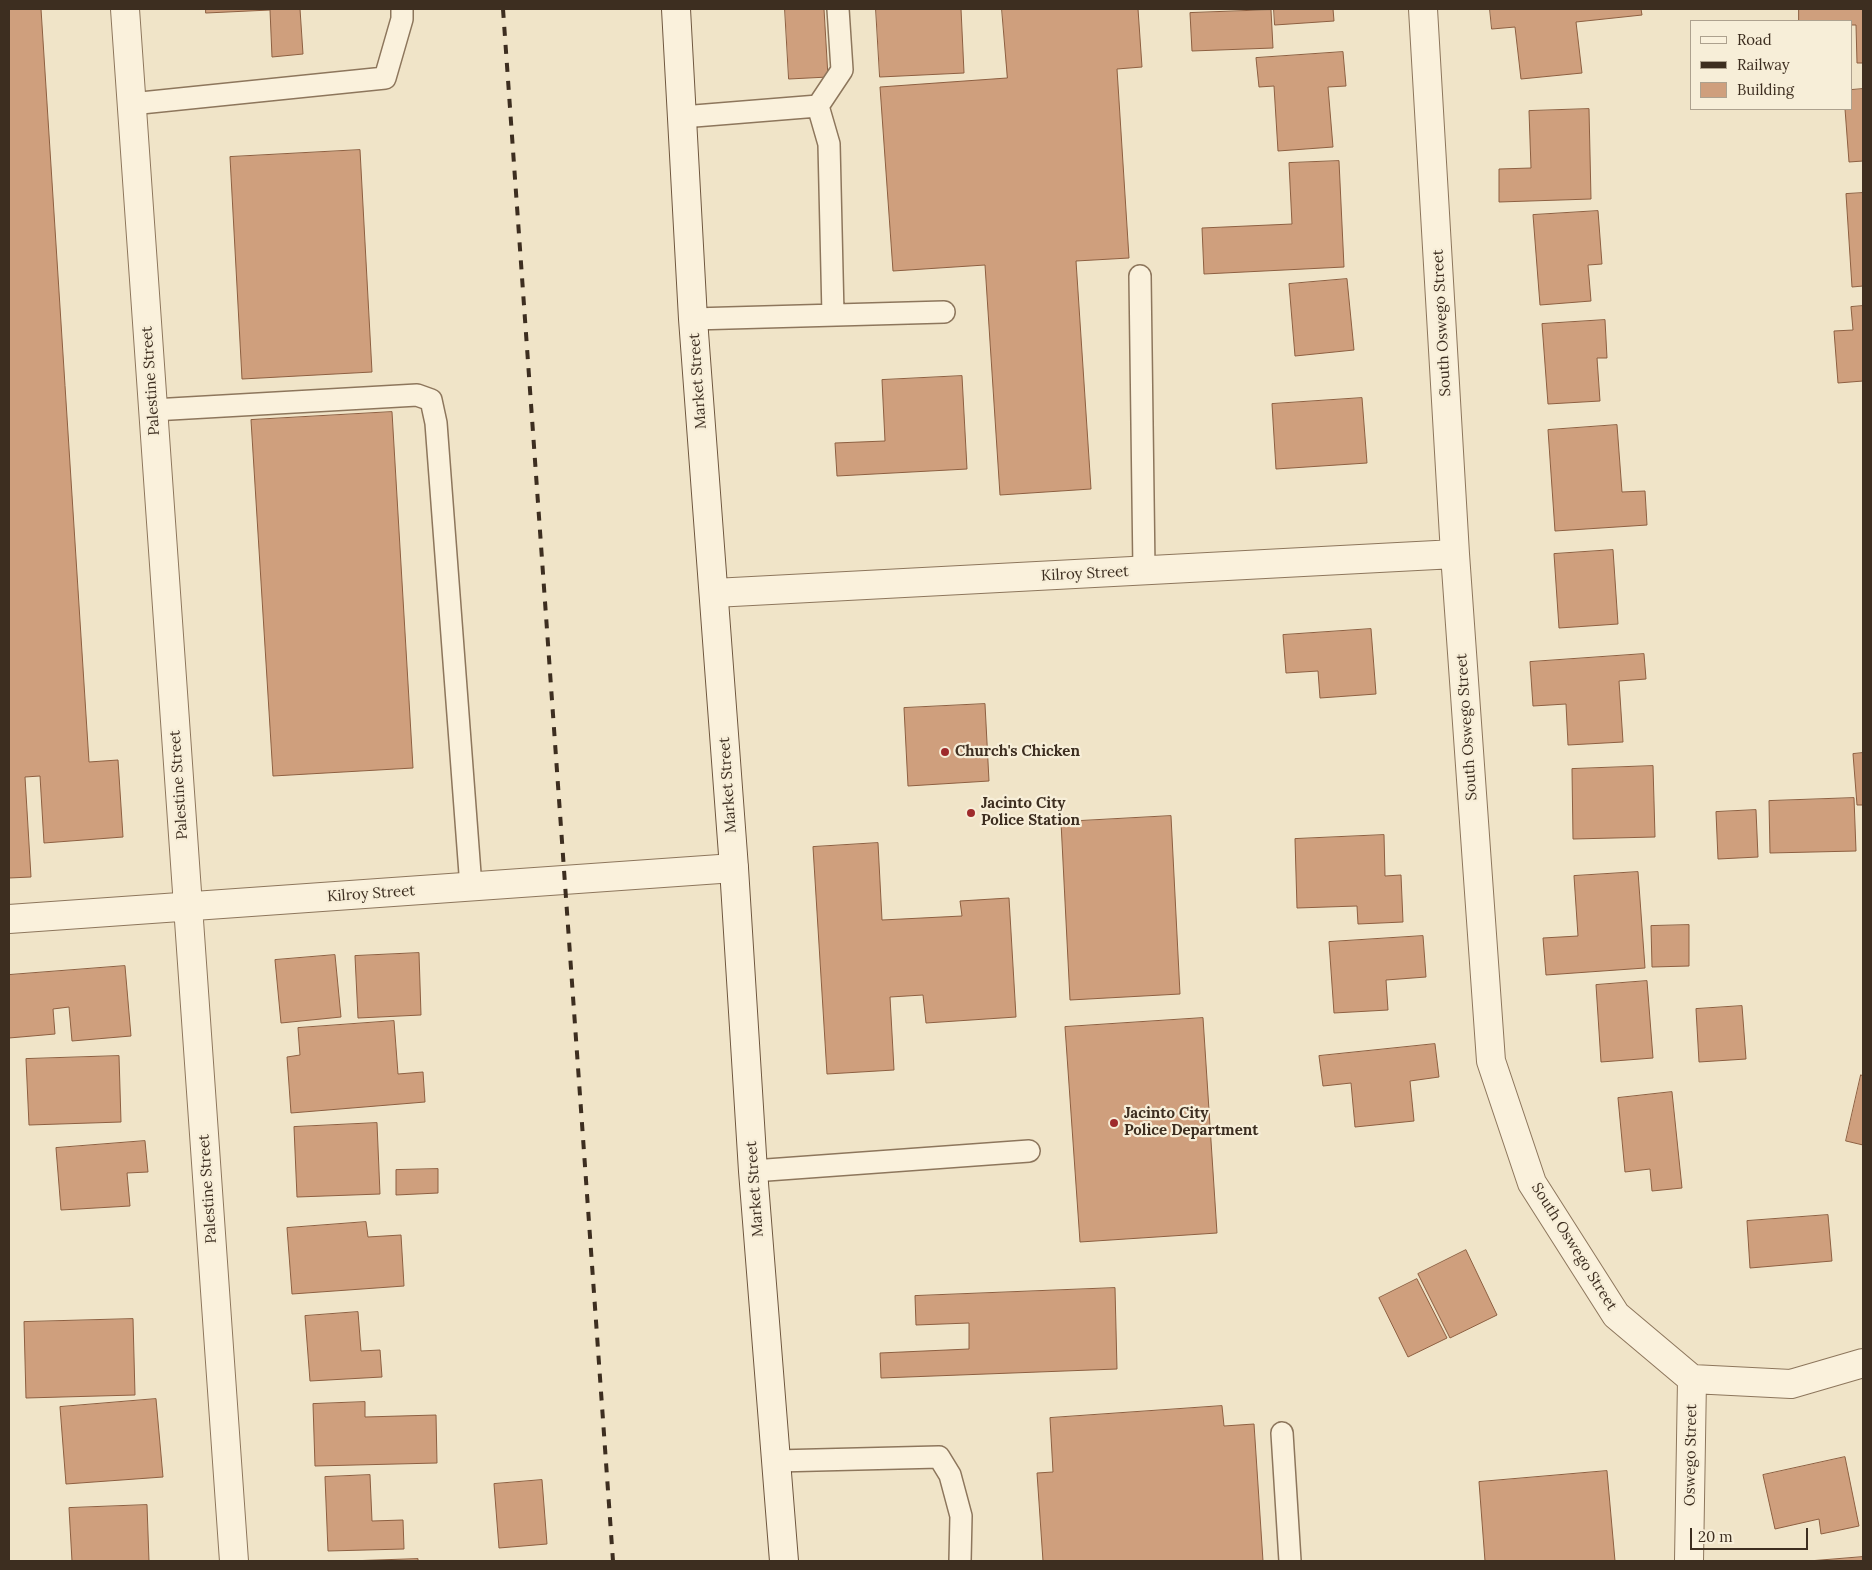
<!DOCTYPE html>
<style>
body{margin:0}
#map{position:relative;width:1872px;height:1570px;overflow:hidden;background:#f0e4c8;font-family:Lora,serif}
canvas{display:block}
.frame{position:absolute;inset:0;border:10px solid #3d2e20;pointer-events:none}
.legend{position:absolute;left:1690px;top:20px;width:162px;height:90px;box-sizing:border-box;background:#f7eed8;border:1px solid #ada18e;margin:0;padding:6px 9px;list-style:none;font-size:15px;color:#3d2e20}
.legend li{display:flex;align-items:center;gap:10px;height:25px}
.legend b{width:25px;border:1px solid #ada18e}
.scale{position:absolute;left:1690px;top:1528px;width:118px;height:22px;box-sizing:border-box;border:2px solid #3d2e20;border-top:0;padding-left:6px;font-size:15px;line-height:18px;white-space:nowrap;color:#3d2e20;-webkit-text-stroke:4px #f7eed8;paint-order:stroke}
</style>
<div id="map">
<canvas width="1872" height="1570"></canvas>
<div class="frame"></div>
<ul class="legend">
<li><b style="height:6px;background:#faf1dc"></b>Road</li>
<li><b style="height:6px;background:#3d2e20"></b>Railway</li>
<li><b style="height:14px;background:#cf9f7d"></b>Building</li>
</ul>
<div class="scale">20 m</div>
</div>
<script>
const ctx = document.querySelector('canvas').getContext('2d');
ctx.lineJoin = 'round';
function paint(path, color) { ctx.fillStyle = color; ctx.fill(path, 'evenodd'); }
function strokePath(path, color, width, dash) { ctx.strokeStyle = color; ctx.lineWidth = width; ctx.lineCap = dash ? 'butt' : 'round'; ctx.setLineDash(dash || []); ctx.stroke(path); }
function write(font, color, halo, rows, align = 'center') {
  ctx.font = font + ' Lora,serif'; ctx.lineWidth = 4.5; ctx.setLineDash([]); ctx.textBaseline = 'middle'; ctx.strokeStyle = halo; ctx.fillStyle = color; for (const [text, x, y, turn = 0] of rows) {
    ctx.save(); ctx.translate(x, y); ctx.rotate((+turn || 0) * Math.PI / 180); ctx.textAlign = isNaN(turn) ? turn : align; if (halo) ctx.strokeText(text, 0, 0); ctx.fillText(text, 0, 0); ctx.restore();
  }
}
const building = new Path2D(`
 M9,9H41L89,762L118,760L123,837L44,843L40,776L25,777L31,877L9,878Z
 M206,9H300L303,54L272,57L270,10L206,13Z
 M785,9H824L828,77L789,79Z
 M876,9H961L964,73L880,77Z
 M1002,9H1138L1142,67L1117,69L1129,258L1076,261L1091,489L1000,495L985,265L893,271L880,87L1007,78Z
 M1274,9H1333L1334,21L1275,25Z
 M1490,9H1641L1642,15L1576,22L1582,73L1521,79L1515,27L1492,29Z
 M1799,9H1863V63H1857L1856,25H1851V21H1799Z
 M1271,10L1273,48L1192,51L1190,13Z
 M1343,52L1346,86L1328,87L1333,147L1278,151L1274,86L1259,87L1256,58Z
 M1863,89V161L1849,162L1845,109H1851V90Z
 M1589,109L1591,199L1499,202V169L1531,168L1529,111Z
 M360,150L372,372L242,379L230,157Z
 M1339,161L1344,267L1204,274L1202,228L1292,224L1289,163Z
 M1863,193V286L1852,287L1846,194Z
 M1598,211L1602,264L1588,265L1591,301L1540,305L1533,215Z
 M1347,279L1354,350L1295,356L1289,284Z
 M1863,306V381L1838,383L1834,331L1853,330L1851,307Z
 M1605,320L1607,358H1597L1600,401L1548,404L1542,324Z
 M962,376L967,469L837,476L835,443L885,441L882,380Z
 M1362,398L1367,463L1276,469L1272,404Z
 M392,412L413,768L273,776L251,420Z
 M1617,425L1622,492L1645,491L1647,525L1555,531L1548,430Z
 M1613,550L1618,624L1559,628L1554,554Z
 M1371,629L1376,694L1320,698L1318,671L1286,673L1283,635Z
 M1644,654L1646,679L1619,681L1623,742L1568,745L1566,704L1533,706L1530,662Z
 M985,704L989,781L908,786L904,708Z
 M1863,753V805H1857L1853,754Z
 M1653,766L1655,837L1573,839L1572,769Z
 M1854,798L1856,851L1770,853L1769,801Z
 M1756,810L1758,857L1718,859L1716,812Z
 M1171,816L1180,994L1070,1000L1061,822Z
 M1384,835L1385,876L1401,875L1403,922L1358,924L1357,906L1297,908L1295,839Z
 M878,843L882,920L962,916L960,901L1009,898L1016,1017L926,1023L923,995L890,997L894,1070L827,1074L813,847Z
 M1638,872L1645,968L1546,975L1543,938L1578,936L1574,876Z
 M1689,925V966L1652,967L1651,926Z
 M1423,936L1426,977L1386,980L1388,1010L1334,1013L1329,942Z
 M419,953L421,1015L358,1018L355,956Z
 M335,955L341,1017L281,1023L275,960Z
 M125,966L131,1036L72,1041L69,1007L53,1009L55,1034L9,1038V975Z
 M1647,981L1653,1058L1601,1062L1596,985Z
 M1742,1006L1746,1059L1699,1062L1696,1009Z
 M1203,1018L1217,1233L1080,1242L1065,1027Z
 M394,1021L398,1074L423,1072L425,1102L291,1113L287,1057L300,1055L298,1028Z
 M1435,1044L1439,1077L1410,1081L1414,1121L1355,1127L1351,1083L1323,1086L1319,1056Z
 M119,1056L121,1122L29,1125L26,1059Z
 M1861,1075L1863,1076V1145L1846,1141Z
 M1672,1092L1682,1188L1652,1191L1650,1169L1625,1172L1618,1098Z
 M377,1123L380,1194L297,1197L294,1127Z
 M145,1141L148,1172L127,1173L130,1206L61,1210L56,1148Z
 M438,1169V1193L396,1195V1170Z
 M1828,1215L1832,1261L1750,1268L1747,1221Z
 M366,1222L368,1237L401,1235L404,1286L292,1294L287,1228Z
 M1466,1250L1497,1315L1450,1338L1418,1274Z
 M1417,1279L1447,1338L1408,1357L1379,1298Z
 M1115,1288L1117,1369L881,1378L880,1353L969,1349V1323L916,1325L915,1296Z
 M358,1312L361,1351L380,1350L382,1377L310,1381L305,1316Z
 M133,1319L135,1395L26,1398L24,1322Z
 M156,1399L163,1477L66,1484L60,1407Z
 M365,1402V1417L436,1415L437,1463L315,1466L313,1404Z
 M1222,1406L1224,1426L1254,1424L1263,1561H1043L1037,1473L1053,1472L1050,1418Z
 M1845,1457L1859,1526L1821,1534L1819,1519L1775,1529L1763,1475Z
 M1607,1471L1615,1561H1485L1479,1482Z
 M370,1475L372,1521L403,1520L404,1549L328,1551L325,1477Z
 M542,1480L547,1544L499,1548L494,1484Z
 M147,1505L149,1561H72L69,1508Z
 M1863,1557V1561H1809Z
 M418,1559V1561H348Z`);
paint(building, '#cf9f7d');
strokePath(building, '#8d5f41', 1);
const lane = new Path2D(`
 M131,104L385,78L402,19V9
 M818,106L842,70L838,9
 M682,117L818,106L829,144L833,315
 M1140,276L1144,570
 M693,319L944,312
 M153,410L417,395L431,400L436,423L471,887
 M753,1171L1029,1151
 M1282,1433L1290,1561
 M776,1461L939,1457L950,1475L961,1516L960,1561`);
const street = new Path2D(`
 M125,9L234,1561
 M1423,9L1455,554L1491,1061L1532,1183L1616,1315L1692,1379
 M714,593L1455,554
 M9,919L734,868
 M1692,1379L1791,1384L1863,1363
 M1689,1561L1692,1379`);
const secondary = new Path2D(`
 M676,9L693,319L734,868L753,1171L784,1561`);
strokePath(lane, '#8d765c', 24);
strokePath(street, '#8d765c', 30);
strokePath(secondary, '#6f573f', 30);
strokePath(lane, '#faf1dc', 21);
strokePath(street, '#faf1dc', 28);
strokePath(secondary, '#faf1dc', 28);
strokePath(new Path2D(`
 M503,9L613,1561`), '#3d2e20', 4, [9, 9]);
for (const [x, y, r, color] of [
 [945,752,5,"#9e2a2b"],
 [971,813,5,"#9e2a2b"],
 [1114,1123,5,"#9e2a2b"]
]) { const dot = new Path2D(); dot.arc(x, y, r, 0, 2 * Math.PI); ctx.fillStyle = color; ctx.fill(dot); strokePath(dot, '#f7eed8', 2); }
write('15px', '#3d2e20', '#f7eed8', [
 ["South Oswego Street",1442,323,-93],
 ["Palestine Street",151,381,-94],
 ["Market Street",698,381,-94],
 ["Kilroy Street",1085,574,-3],
 ["South Oswego Street",1467,727,-94],
 ["Palestine Street",179,785,-94],
 ["Market Street",728,785,-94],
 ["Kilroy Street",371,894,-4],
 ["Palestine Street",208,1189,-94],
 ["Market Street",755,1189,-94],
 ["South Oswego Street",1574,1247,58],
 ["Oswego Street",1691,1455,-89]
]);
write('bold 15px', '#3d2e20', '#f7eed8', [
 ["Church's Chicken",955,752],
 ["Jacinto City",981,804],
 ["Police Station",981,821],
 ["Jacinto City",1124,1114],
 ["Police Department",1124,1131]
], 'left');
</script>
